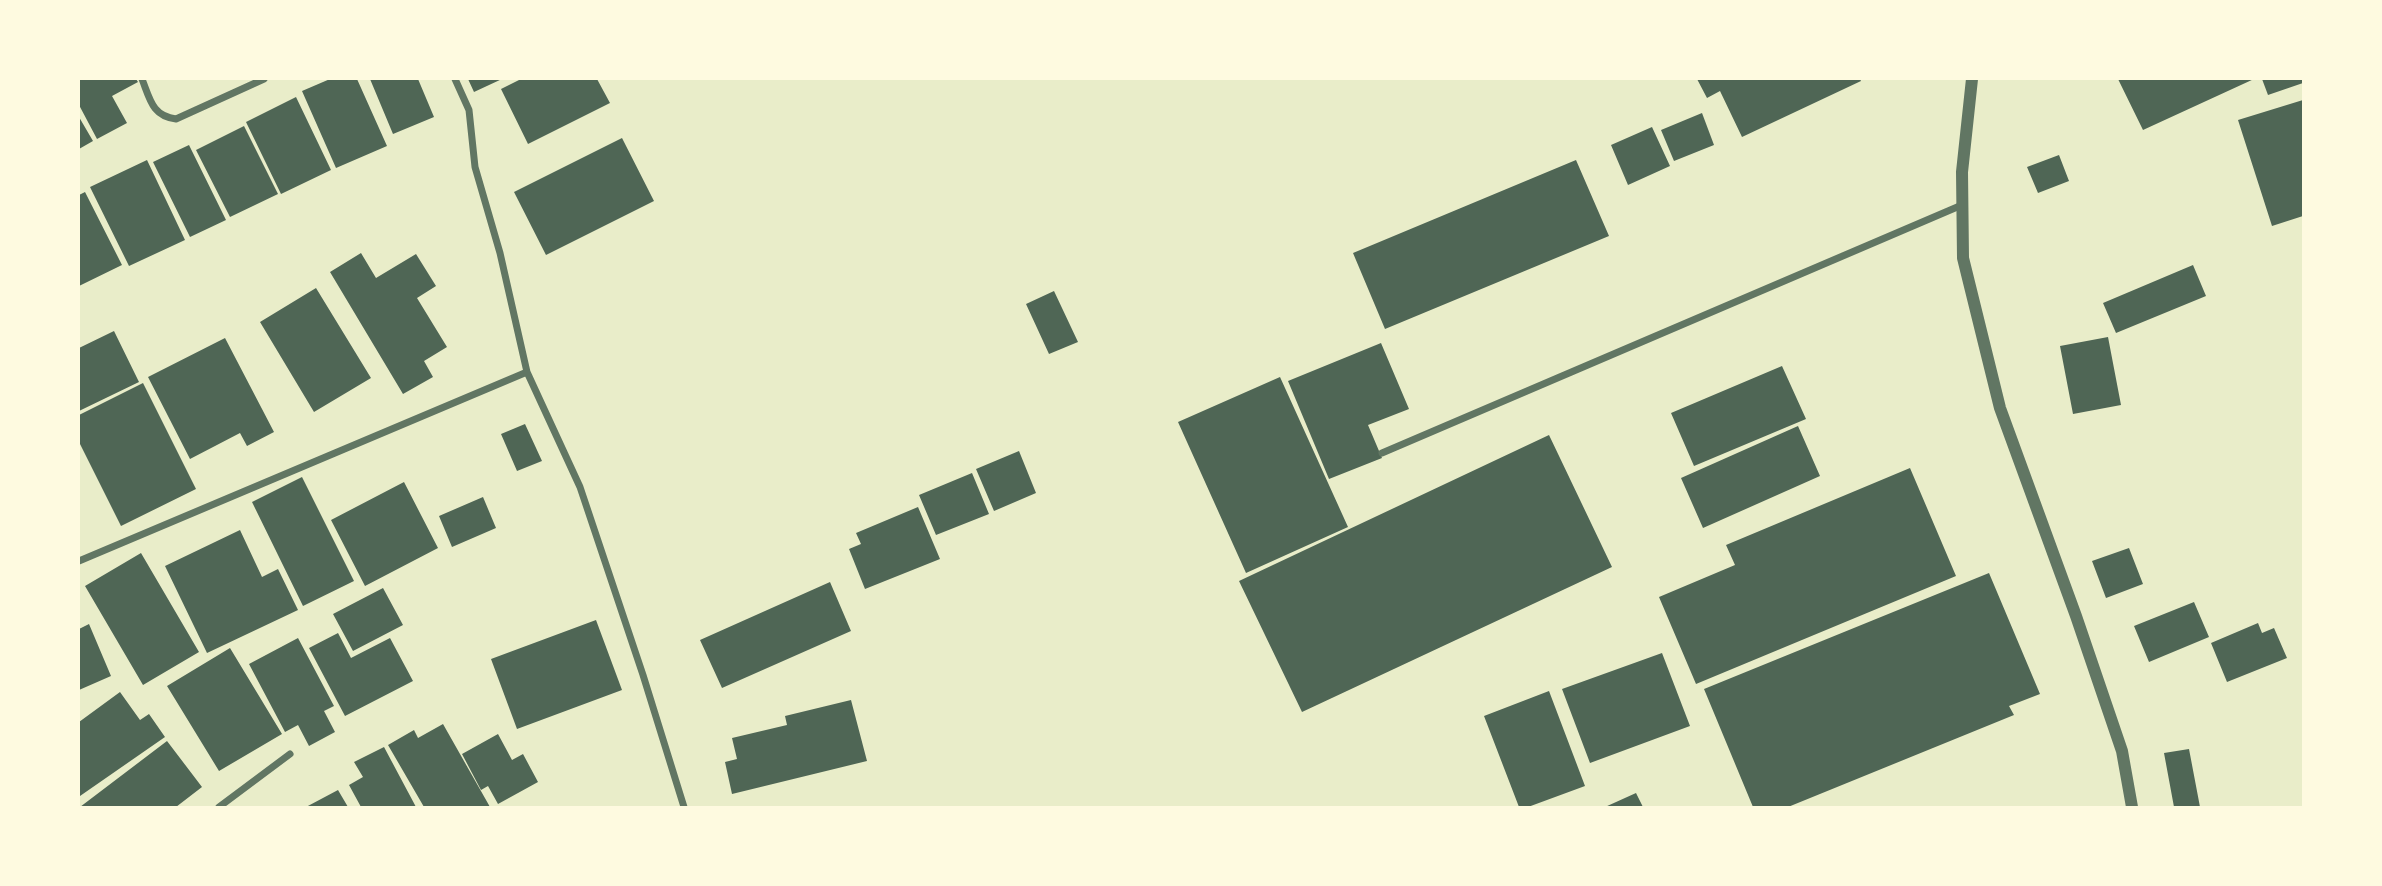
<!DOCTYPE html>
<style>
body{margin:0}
#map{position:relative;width:2382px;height:886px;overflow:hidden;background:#e9edc9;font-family:Bitter,serif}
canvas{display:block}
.frame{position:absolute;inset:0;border:80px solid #fefae0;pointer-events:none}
</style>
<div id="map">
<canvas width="2382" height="886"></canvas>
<div class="frame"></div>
</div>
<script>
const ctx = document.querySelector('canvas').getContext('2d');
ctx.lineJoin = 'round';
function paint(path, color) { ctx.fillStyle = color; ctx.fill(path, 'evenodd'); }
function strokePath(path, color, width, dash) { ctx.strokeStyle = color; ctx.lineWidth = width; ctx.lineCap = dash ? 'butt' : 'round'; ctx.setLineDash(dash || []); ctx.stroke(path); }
paint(new Path2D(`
 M79,79H136L138,82L112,96L127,123L97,139L79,105Z
 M330,79H357L387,146L336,168L302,91Z
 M370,79H418L434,117L393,134Z
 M468,79H502L474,92Z
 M521,79H597L610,103L528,144L501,89Z
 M1697,79H1860L1861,81L1742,137L1720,91L1707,98Z
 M2118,79H2254L2143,130Z
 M2262,79H2303V83L2268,95Z
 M296,97L331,170L281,194L246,122Z
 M2303,100V216L2272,226L2238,120Z
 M1702,113L1714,145L1674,161L1661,130Z
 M79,117L93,141L79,149Z
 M244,126L278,194L230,217L196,150Z
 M1652,127L1670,166L1628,185L1611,145Z
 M622,138L654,201L546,255L514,192Z
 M189,145L226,220L190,237L153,162Z
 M2059,155L2069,181L2038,193L2027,167Z
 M147,160L185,240L129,266L90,187Z
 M1576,160L1609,236L1385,329L1353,253Z
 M85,192L122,265L79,286V195Z
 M361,253L376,278L416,254L436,286L417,298L447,347L424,361L433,377L403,394L330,272Z
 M2193,265L2206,296L2116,333L2103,303Z
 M316,288L371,378L314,412L260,322Z
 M1054,291L1078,342L1049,354L1026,304Z
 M114,331L139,382L79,411V348Z
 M2108,337L2121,405L2073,414L2060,346Z
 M225,338L274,432L247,446L240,433L190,459L148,377Z
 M1381,343L1409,409L1368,425L1382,458L1329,479L1288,381Z
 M1782,366L1806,419L1694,466L1671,413Z
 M1280,377L1348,527L1246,573L1178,422Z
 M143,383L196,489L121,526L79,442V415Z
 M525,424L542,461L517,471L501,434Z
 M1798,426L1820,476L1703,528L1681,478Z
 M1549,435L1612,567L1302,712L1239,581Z
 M1019,451L1036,493L994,511L976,469Z
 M1910,468L1956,576L1696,684L1659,597L1735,565L1726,545Z
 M972,473L989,514L936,535L919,495Z
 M302,477L354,581L303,606L252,502Z
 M404,482L438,548L365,586L331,520Z
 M483,497L496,528L452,547L439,516Z
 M918,507L940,559L865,589L849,549L861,544L856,533Z
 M240,530L262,577L278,569L298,610L207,653L165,566Z
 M2129,548L2143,584L2106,598L2092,561Z
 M141,553L199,652L143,685L85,586Z
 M1989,573L2040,694L2009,706L2014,715L1788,807H1753L1704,689Z
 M830,582L851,631L722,688L700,640Z
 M383,588L403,625L353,651L333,614Z
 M2194,602L2209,637L2149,662L2134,626Z
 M596,620L622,690L517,729L491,659Z
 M2258,623L2262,633L2274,628L2287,658L2227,682L2211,643Z
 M89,624L111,676L79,690V629Z
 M338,633L351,658L390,638L413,681L345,716L309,648Z
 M298,638L334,706L324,711L335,732L309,746L298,725L285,732L249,664Z
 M230,648L282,734L219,771L167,686Z
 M1662,653L1690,726L1590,763L1562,689Z
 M1549,691L1585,786L1528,807H1519L1484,716Z
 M120,692L140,720L149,714L165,737L80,796L79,722Z
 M851,700L867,761L732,794L725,762L737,759L732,738L787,725L785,716Z
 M443,724L490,807H424L388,745L414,730L418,738Z
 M498,734L512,760L523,754L538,782L498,804L488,786L481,790L462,754Z
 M167,741L202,787L176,807H80Z
 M384,747L416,807H361L349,785L363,777L354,762Z
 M2189,749L2200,807H2174L2164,753Z
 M338,790L348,807H306Z
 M1636,793L1643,807H1605Z`), '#4f6655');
strokePath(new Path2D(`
 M142,79C150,99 152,116 176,119L264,79
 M455,79L469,110L475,167L500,253L527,372L580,487L643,675L684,807
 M1382,453L1962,205
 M79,561L527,372
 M219,807L290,754`), '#617663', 7);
strokePath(new Path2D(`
 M1972,79L1962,172L1963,258L2000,408L2076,616L2122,751L2132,807`), '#617663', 12);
</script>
